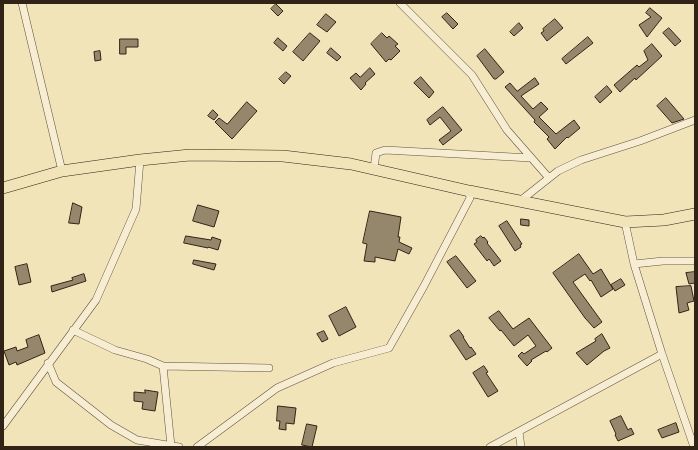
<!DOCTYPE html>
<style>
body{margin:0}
#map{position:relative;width:698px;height:450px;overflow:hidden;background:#f1e4b9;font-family:"IM FELL Great Primer",serif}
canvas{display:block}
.frame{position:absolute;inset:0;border:4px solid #322317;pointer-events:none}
</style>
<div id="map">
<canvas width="698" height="450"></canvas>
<div class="frame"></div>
</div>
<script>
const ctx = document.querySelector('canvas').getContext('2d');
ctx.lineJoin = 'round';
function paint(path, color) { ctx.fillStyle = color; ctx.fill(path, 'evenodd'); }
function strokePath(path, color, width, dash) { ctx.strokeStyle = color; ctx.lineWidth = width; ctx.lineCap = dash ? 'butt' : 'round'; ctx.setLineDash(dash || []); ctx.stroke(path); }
const building = new Path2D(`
 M276,4L283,11L278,16L271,9Z
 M650,8L662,18L647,37L639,25L651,17L646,13Z
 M447,13L458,24L453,29L442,17Z
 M326,14L336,22L327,32L317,25Z
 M555,19L563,28L547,41L541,33L544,31L543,29Z
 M519,23L523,28L514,36L510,32Z
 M669,28L681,41L675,46L663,33Z
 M310,33L320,41L303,61L293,52Z
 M382,33L387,38L389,36L398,44L395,46L400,51L391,60L389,59L386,62L371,44Z
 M588,37L593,43L566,64L562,59Z
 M278,38L287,46L283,51L274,43Z
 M120,39H138V47H126V54H120Z
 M652,44L662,56L636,80L635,78L620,92L614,85L637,65L639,67L648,60L644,51Z
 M331,48L341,57L337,61L327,53Z
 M485,49L504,72L496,79H494L477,56Z
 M100,51L101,60L95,61L94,52Z
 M370,68L375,74L365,83L366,84L361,90L350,78L356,73L360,77Z
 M286,72L291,76L284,84L279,79Z
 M421,77L434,92L429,98L414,83Z
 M535,78L539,84L521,96L533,109L541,102L548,109L539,117L556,134L574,120L580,128L568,138L567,137L555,149L547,139L549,137L534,122L535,120L505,87L510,83L517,91Z
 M607,86L612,92L600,103L595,97Z
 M666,98L684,119L672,123L657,106Z
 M247,102L257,111L232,139L215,122L219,118L227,124Z
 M443,107L462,130L443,145L439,140L451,131L440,117L430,125L427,120Z
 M213,110L218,115L214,120L208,116Z
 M73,203L82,207L79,224L69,223Z
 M198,205L219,211L214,227L193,221Z
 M370,211L401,217L398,237H400L399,242L412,248L409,254L398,249L395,261L375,257V262L364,261L367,244L363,243Z
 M521,219L529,220V226L521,225Z
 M507,221L522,244L520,245L521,247L515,251L499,226Z
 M186,236L211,240L212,237L221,240L218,250L208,247V248L184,243Z
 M481,236L483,238L484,237L488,242L487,243L501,261L494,266L489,259L487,261L474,244L477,242L476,240Z
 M579,254L593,274L601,269L613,289L601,297L591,280L590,281L585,274L573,282L602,322L594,328L585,318L553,273Z
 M456,256L476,281L467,288L447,262Z
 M194,260L216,264L214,270L193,264Z
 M27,264L31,282L19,285L15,267Z
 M695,272V283L689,284L686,273Z
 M84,274L86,281L52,292L51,286L73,280L72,278Z
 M621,279L625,285L615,291L611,285Z
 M691,286L694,301L687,303L689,310L679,313L676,287Z
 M346,307L356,327L339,336L329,316Z
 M499,311L513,329L529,318L552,348L547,352L546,351L531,360L532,361L527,366L518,356L522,352L524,354L536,346L528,335L514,346L501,330L500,331L489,318Z
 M459,330L464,337H463L470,348L471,347L476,354L466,360L450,336Z
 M324,331L328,339L322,342L317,334Z
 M602,334L610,348L604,351L587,365L576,353L596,341L595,339Z
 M39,335L45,353L17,365L16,362L9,365L4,351L16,347L17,351L28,347L26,340Z
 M484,366L488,372L486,373L498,391L488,397L473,373Z
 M145,390L158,392L155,411L142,409L143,402L134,401V392L145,393Z
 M278,406L296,408L294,424L286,423V430L279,429L280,421H277Z
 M621,416L628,430L631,428L634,434L618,441L615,435L616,434L610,421Z
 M676,423L679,432L662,438L658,430Z
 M307,424L317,426L312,447L302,445Z`);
paint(building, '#95876b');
strokePath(building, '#322317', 1);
const minor = new Path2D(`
 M22,3L62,171
 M400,3L472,75L507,130L549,178
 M374,169L376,153L385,150L531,158
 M520,201L558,171L581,160L640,141L695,120
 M625,222L634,264L662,354L694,447
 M634,264L663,261H695
 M73,330L115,350L147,359L163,366L269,368
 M48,363L56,382L111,425L137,440L179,447
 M163,366L171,446
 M3,426L96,300L136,209L140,160
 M519,432L521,447
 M197,447L277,388L333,363L389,348L424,286L470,198L469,191
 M490,447L662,354`);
const primary = new Path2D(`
 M3,188L62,171L140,160L190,155L283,156L351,164L469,191L625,222L664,220L695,214`);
strokePath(minor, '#625340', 8);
strokePath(primary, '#322317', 12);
strokePath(minor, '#f6edd2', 7);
strokePath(primary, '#f1e4b9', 11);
</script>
